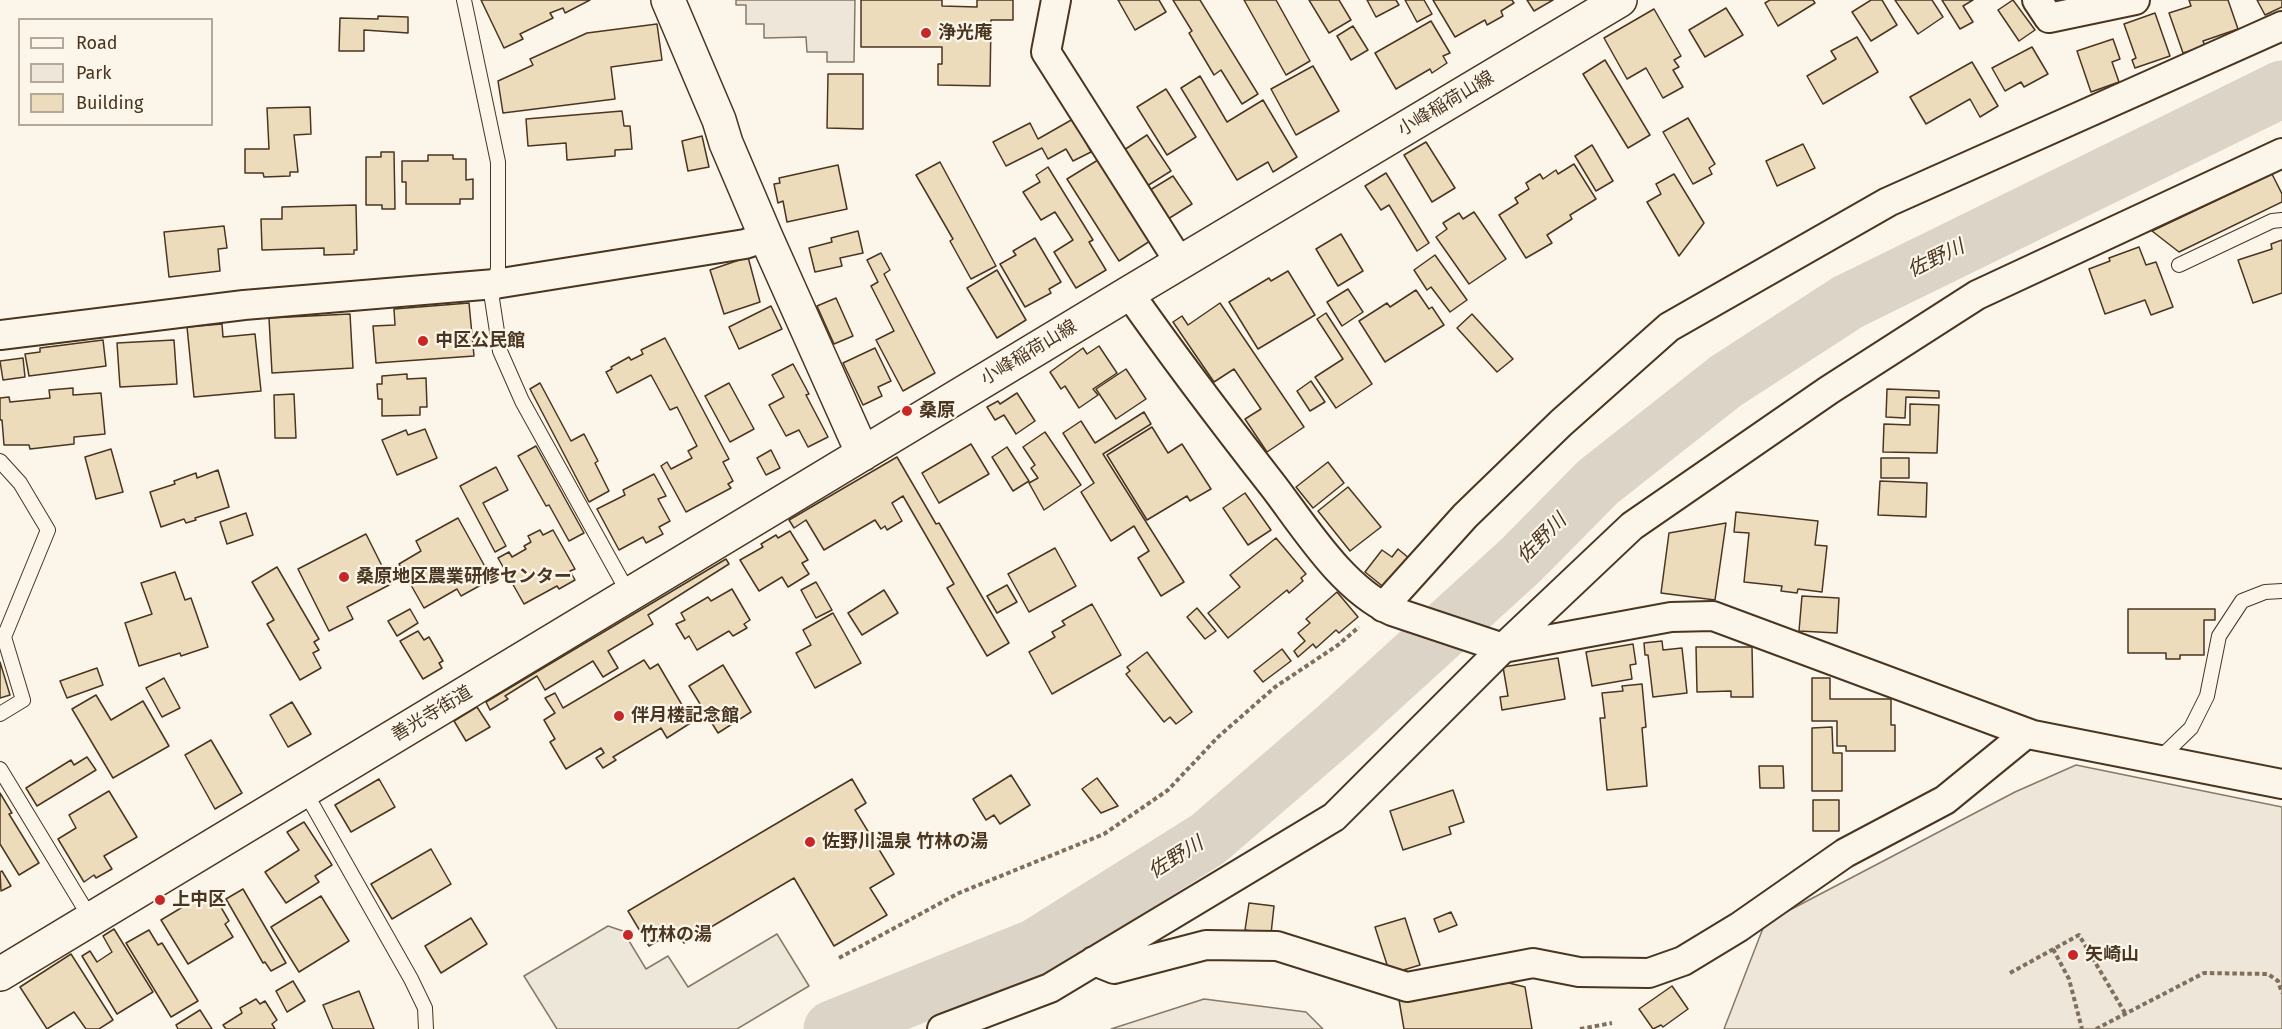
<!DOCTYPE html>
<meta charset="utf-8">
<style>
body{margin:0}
#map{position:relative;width:2282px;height:1029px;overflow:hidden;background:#fbf6e9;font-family:"Fira Sans",sans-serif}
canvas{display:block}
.legend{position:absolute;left:18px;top:18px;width:195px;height:108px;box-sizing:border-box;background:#fbf6e9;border:2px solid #b4a999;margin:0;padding:8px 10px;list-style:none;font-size:18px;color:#4a3520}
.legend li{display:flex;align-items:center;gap:12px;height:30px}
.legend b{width:30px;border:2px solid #b4a999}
</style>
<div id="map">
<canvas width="2282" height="1029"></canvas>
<ul class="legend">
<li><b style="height:8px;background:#fbf6e9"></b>Road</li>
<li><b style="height:16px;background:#ede6d9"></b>Park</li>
<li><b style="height:16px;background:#ecdcbc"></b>Building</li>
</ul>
</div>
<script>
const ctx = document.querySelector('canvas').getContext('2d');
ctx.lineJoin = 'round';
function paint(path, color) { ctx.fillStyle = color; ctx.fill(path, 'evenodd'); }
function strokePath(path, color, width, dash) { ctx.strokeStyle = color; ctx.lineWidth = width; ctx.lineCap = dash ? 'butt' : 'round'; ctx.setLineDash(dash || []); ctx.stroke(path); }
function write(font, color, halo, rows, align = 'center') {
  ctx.font = font + ' "Fira Sans","Noto Sans JP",sans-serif'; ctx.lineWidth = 4.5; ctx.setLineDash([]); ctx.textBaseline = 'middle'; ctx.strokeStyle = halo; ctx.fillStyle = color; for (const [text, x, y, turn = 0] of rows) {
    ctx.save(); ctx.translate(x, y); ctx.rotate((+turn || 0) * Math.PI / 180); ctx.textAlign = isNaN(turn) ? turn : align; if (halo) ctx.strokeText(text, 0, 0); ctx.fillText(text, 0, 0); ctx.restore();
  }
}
const green = new Path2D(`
 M736,0H855L854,62H827V52H807L806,37L764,38V24H746V5H736Z
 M2076,765L2282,807V1029H1724L1765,923L2015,792Z
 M1204,999L1306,1012L1323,1029H1111Z`);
paint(green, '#ede6d9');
strokePath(green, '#887966', 1.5);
const parking = new Path2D(`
 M608,926L623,931L646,969L668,956L688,987L777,934L809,986L737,1029H557L524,976Z`);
paint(parking, '#ede7d9');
strokePath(parking, '#887966', 1.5);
strokePath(new Path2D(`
 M832,1029L1036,947L1208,839L1339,726L1521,560L1598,482L1726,381L1848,302L2282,89`), '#dcd4c6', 57);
const building = new Path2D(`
 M481,0H590L565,13L563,8L550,13L553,18L520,34L523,39L504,48Z
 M861,0H942V6L977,7V0H1013V20H991L990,86L938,85V64H942V47H861Z
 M1118,0H1159L1166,12L1135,30Z
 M1173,0H1200L1258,94L1242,104L1221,70L1214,75L1189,33L1192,31Z
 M1244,0H1276L1310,61L1286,75Z
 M1309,0H1339L1351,20L1329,33Z
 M1367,0H1396L1399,5L1376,17Z
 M1405,0H1424L1432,14L1417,22Z
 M1433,0H1512L1514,3L1501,11L1503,16L1487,25L1485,20L1455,37Z
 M1527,0H1553L1534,11Z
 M1770,0H1813L1815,3L1778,26L1765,3Z
 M1871,0H1882L1897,25L1871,41L1852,12Z
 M1895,0H1932L1943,17L1918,34Z
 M1942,0H1973L1963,6L1973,22L1960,29Z
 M2013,0L2035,30L2019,41L1998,10Z
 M2189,0H2228L2238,29L2203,41L2205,46L2183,53L2169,13L2191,6Z
 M2257,0H2282V7L2265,15Z
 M1726,8L1743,35L1705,57L1689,30Z
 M1654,9L1681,56L1674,60L1679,67L1673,70L1683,87L1663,98L1646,68L1627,79L1604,38Z
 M2155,13L2170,56L2135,68L2132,60L2136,58L2124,24Z
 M378,16L408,17V33L364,30V51H339L340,18L378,19Z
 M1431,21L1450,53L1443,56L1447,63L1432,73L1430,69L1396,89L1375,53Z
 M657,24L662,60L611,67L615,99L503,113L498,81L533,65L530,59L587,33Z
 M1353,26L1368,50L1351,60L1337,36Z
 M1857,37L1878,72L1823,104L1807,76L1836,59L1831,51Z
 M2113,39L2120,59L2112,62L2119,82L2091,92L2077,51Z
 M2032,47L2048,74L2024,87L2021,82L2005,91L1992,68Z
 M1605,60L1650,135L1628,148L1583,74Z
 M1972,62L1998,106L1980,117L1970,99L1926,124L1910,97Z
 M1313,66L1339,111L1296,135L1271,89Z
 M828,74H863V129L827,128Z
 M1200,76L1227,122L1263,100L1297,157L1273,172L1268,162L1237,180L1181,88Z
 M1166,89L1196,137L1167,155L1137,107Z
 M310,107L311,134L294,135L298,172H290V176L264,177L263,173H245V149H269L267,108Z
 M622,111L624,126H630L632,149L615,150V156L567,160L566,143L528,146L526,119Z
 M1688,118L1715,164L1709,168L1712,174L1693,184L1663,132Z
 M1073,119L1091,152L1073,161L1066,149L1048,159L1042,148L1006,166L993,142L1030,123L1038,139Z
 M1147,135L1171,171L1147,186L1124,150Z
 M702,136L709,167L688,171L682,141Z
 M1426,142L1455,188L1432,202L1404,155Z
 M1803,144L1815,168L1777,186L1766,161Z
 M1592,145L1613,181L1596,191L1575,156Z
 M381,152H394L395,209H382V205H366V157H381Z
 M428,155H453V159H466V180L473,179V199H460V204H406V182H402V161H428Z
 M1098,160L1150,241L1119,261L1067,179Z
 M940,162L996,266L971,279L950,241L953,239L916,175Z
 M1574,164L1596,199L1570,215L1572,219L1547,235L1552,243L1526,258L1499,215L1518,203L1515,198L1529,189L1526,183L1540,174L1543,179L1556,170L1558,174Z
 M838,165L847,209L787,222L783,201L778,203L774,184L780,183L779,178Z
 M1048,167L1093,240L1089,242L1106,270L1076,288L1054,252L1073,240L1055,212L1041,220L1023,192L1040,182L1036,175Z
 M1386,173L1429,243L1417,251L1389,205L1381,210L1365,186Z
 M1674,174L1704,223L1679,256L1647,202L1661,194L1656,184Z
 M2272,174L2282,194V202L2179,252L2152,231Z
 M1173,176L1192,204L1168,219L1150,190Z
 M356,205L357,250H354V254L324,255V248L262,250L261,219H282V207Z
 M1474,212L1506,259L1469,284L1436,237L1447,229L1443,223L1459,213L1463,219Z
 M224,226L227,248L218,249L220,271L169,277L164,232Z
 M858,231L863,253L840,258L842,266L815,272L809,248L832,242L831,238Z
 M1341,234L1363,271L1338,286L1316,249Z
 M1035,238L1061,282L1049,289L1051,293L1025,307L1000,264L1016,255L1013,251Z
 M2282,240V293L2253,303L2238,260L2272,249L2271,244Z
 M2139,247L2146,265L2156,262L2173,307L2151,315L2145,300L2105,314L2089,269L2110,261L2109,258Z
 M881,253L890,270L884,274L935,373L903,391L876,340L894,331L871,286L878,282L867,260Z
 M1435,255L1467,300L1450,312L1431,287L1427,290L1414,270Z
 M748,257L760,302L724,314L710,270Z
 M997,270L1026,320L997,338L967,288Z
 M1288,271L1315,315L1258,349L1229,302L1269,278L1271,281Z
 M1348,289L1363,312L1342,326L1327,302Z
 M1416,290L1429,309L1432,307L1444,325L1385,362L1359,321L1387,303L1390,307Z
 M836,298L853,336L834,344L817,306Z
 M469,303L474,356L376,363L373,326L395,325L394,309Z
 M1220,303L1304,427L1267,452L1245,419L1261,409L1234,369L1214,382L1173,322L1182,316L1188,325Z
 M771,306L782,329L739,349L729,327Z
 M1326,313L1372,384L1336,408L1315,377L1343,359L1317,319Z
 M350,314L353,368L272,373L269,318Z
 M1472,314L1513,359L1497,372L1457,328Z
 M222,324L223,337L255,334L261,391L194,397L187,327Z
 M665,338L729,459L723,462L733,481L728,484L731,488L686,512L661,466L667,462L671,469L692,458L688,451L697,446L677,407L670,410L651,375L617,393L606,372L612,369L611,367L629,357L631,360L643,354L641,350Z
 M103,340L106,366L29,376L25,354L40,352V348Z
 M174,340L177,384L120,387L117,343Z
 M1099,346L1117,373L1093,389L1098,395L1079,408L1065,386L1061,389L1050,372L1083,348L1087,354Z
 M875,348L891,381L878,387L882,396L863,405L843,363Z
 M23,358L25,377L3,380L0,361Z
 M793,364L809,394L806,395L828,437L808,447L799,430L786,436L769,405L784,397L772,375Z
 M1126,369L1146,399L1116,419L1096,389Z
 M407,374V379L426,378L427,407H420V415L382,416V399H378L377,384H382V376Z
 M1311,381L1325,402L1310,411L1297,391Z
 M540,383L571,441L584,434L598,461L595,463L609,491L589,502L530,389Z
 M729,383L754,429L730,442L705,396Z
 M73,388V395L101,393L105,434L74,437V444L30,449L29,445H4L2,420H0V398L9,397L10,402L50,398L49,390Z
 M1887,389L1939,391V398L1906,397L1905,418L1886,417Z
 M1017,393L1035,421L1016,434L1004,415L995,420L987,407L998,401L1000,404Z
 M294,394L296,438H275L274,395Z
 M1910,404L1939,405L1937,453L1883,452L1884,424L1910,425Z
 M1144,412L1151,424L1103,454L1184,582L1161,596L1138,558L1149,551L1134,526L1111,541L1081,492L1094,483L1063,433L1081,421L1095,443Z
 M1152,427L1168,453L1182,444L1211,489L1190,501L1187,496L1147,520L1107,455Z
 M425,429L437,458L397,475L382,440L406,430L408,435Z
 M1045,432L1081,485L1044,510L1029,483L1038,478L1031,468L1035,465L1023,447Z
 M971,444L989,474L939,503L922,473Z
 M536,446L584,533L569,541L549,505L546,506L518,456Z
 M1007,447L1029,481L1013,491L992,457Z
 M111,449L123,492L96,499L85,457Z
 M771,450L780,468L766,475L757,458Z
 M897,457L936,524L939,523L1009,643L987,656L947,588L954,584L903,496L892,503L902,521L887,530L885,526L881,529L875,520L824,550L806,520L794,528L789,520Z
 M1881,458H1909V478H1881Z
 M1328,462L1344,483L1313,508L1296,487Z
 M496,467L508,490L483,503L506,546L495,552L460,486Z
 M218,470L229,507L195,518L196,520L186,523L184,519L161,527L150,492L175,484L174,481L196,473L197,478Z
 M654,474L666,496L658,499L670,521L659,527L663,534L646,543L643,537L619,550L597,509L625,495L623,490Z
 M1880,481L1927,483L1926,517L1878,515Z
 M1348,487L1381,527L1350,551L1318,511Z
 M1245,493L1271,530L1248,545L1223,508Z
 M1736,512L1818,521L1815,545L1827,546L1822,592L1798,589L1797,593L1781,591L1782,586L1744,582L1749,533L1734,532Z
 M246,513L253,535L227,544L220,522Z
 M458,518L488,572L476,578L481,585L461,596L457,589L424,608L399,564L421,551L416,541Z
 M1726,523L1715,600L1661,593L1669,533Z
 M540,530L543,535L553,530L575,569L570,571L575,580L559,589L557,586L524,604L498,558L509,552L512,557L526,549L524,546L531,542L528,536Z
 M790,531L808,560L802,563L809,574L788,587L782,577L759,591L740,560L763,547L761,544L776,535L778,538Z
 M366,534L391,584L347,607L353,619L329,631L298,569Z
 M1276,538L1306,574L1301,578L1303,581L1289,593L1287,590L1228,638L1208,613L1240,587L1230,575Z
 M1055,548L1076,586L1029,612L1008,574Z
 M1398,549L1410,559L1386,589L1365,572L1382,550L1392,557Z
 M726,559L729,564L648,615L653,624L608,651L618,668L603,677L593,661L545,690L537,676L505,696L508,699L490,710L486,702Z
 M277,567L319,639L314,642L319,650L313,653L321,668L300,680L267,624L274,620L252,582Z
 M175,572L185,600L191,598L208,647L181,656L180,653L139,666L125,623L152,614L141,583Z
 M816,582L832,610L816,618L801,590Z
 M1007,585L1017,602L997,613L987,596Z
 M732,589L750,620L744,624L747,628L733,636L729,631L697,650L689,636L685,639L676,624L685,620L681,613L708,597L711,601Z
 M884,590L898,613L862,635L848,613Z
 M1337,592L1358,617L1339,633L1336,630L1316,648L1313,644L1298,657L1294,651L1305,641L1298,633L1310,623L1306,619Z
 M1802,596L1839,598L1837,633L1799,631Z
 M1092,604L1121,655L1052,694L1029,652L1055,637L1052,632L1065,625L1062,621Z
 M1197,608L1216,631L1205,639L1187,617Z
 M410,609L418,623L397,636L388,621Z
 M2128,609H2215V620H2204V655H2180V659H2166V653H2128Z
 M833,613L861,663L815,688L796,653L811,645L803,630Z
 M418,631L424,640L429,637L443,661L439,663L442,668L423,679L400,641Z
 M1662,641L1663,650L1682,648L1687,693L1653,697L1648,655H1645L1644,643Z
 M1633,644L1636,664L1630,665L1632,679L1592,686L1586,652Z
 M1696,647H1752L1753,697H1731V691L1697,692Z
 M1282,649L1291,661L1263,682L1254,671Z
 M1147,652L1192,712L1176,724L1170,717L1164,722L1126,674L1130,671L1127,667Z
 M1558,658L1565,699L1502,710L1500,697L1508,696L1503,667Z
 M644,660L650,669L658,664L692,722L667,738L661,728L613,757L616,760L603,768L596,758L604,753L601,748L566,769L550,742L555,739L544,720L555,713L545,698L555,693L563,708Z
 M0,662L10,695L0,698Z
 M723,665L751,712L718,733L689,686Z
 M97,668L103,685L67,698L60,681Z
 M164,678L180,708L162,717L146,688Z
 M1812,678H1830V699H1891V725H1895V751H1846V746H1837V721H1812Z
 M1642,684L1646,727L1642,728L1647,786L1607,790L1600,718H1605L1602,693L1623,691L1622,686Z
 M96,695L111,720L143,701L169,746L113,778L72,709Z
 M292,702L311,734L288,747L270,715Z
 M477,707L490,727L466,741L454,721Z
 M1832,727L1833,753H1842V791H1812V728Z
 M211,740L242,793L215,809L185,755Z
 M87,757L96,770L37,806L26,788L71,760L74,765Z
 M1759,766H1783L1784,788H1760Z
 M1011,775L1030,805L1000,824L994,815L986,820L973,799Z
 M1097,778L1118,806L1101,813L1082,789Z
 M379,779L395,807L351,832L335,805Z
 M852,779L866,803L855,810L894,874L870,888L887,915L834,946L794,878L684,943L676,930L649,946L628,911Z
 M1453,790L1464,822L1449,827L1451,834L1403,850L1390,811Z
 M109,791L137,837L104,856L112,869L96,878L94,875L84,882L58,839L76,828L69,815Z
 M0,793L12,813L9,814L39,863L19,875L0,844Z
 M1813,800H1839V831H1813Z
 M304,822L332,865L315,876L319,882L286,903L265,872L299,850L287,832Z
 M431,849L451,884L392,919L371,884Z
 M2,871L11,886L1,891L0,872Z
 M243,889L286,963L271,971L265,962L263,963L226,899Z
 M211,890L229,921L225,924L233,937L188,964L161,920Z
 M321,896L349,941L299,972L271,927Z
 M1249,903L1274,906L1271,934L1245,930Z
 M1451,912L1457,925L1439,932L1434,919Z
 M471,918L487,944L441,973L425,946Z
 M1405,918L1420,965L1390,974L1375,927Z
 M114,929L153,992L117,1014L82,956L90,951L97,962L112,952L103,936Z
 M149,930L158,945L162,943L198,1001L171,1017L126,943Z
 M71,954L113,1020L99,1029H86L74,1012L47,1029L20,987Z
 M293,981L305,1001L287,1012L276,991Z
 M1505,982L1525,987L1532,1029H1404L1399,1000Z
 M1672,986L1688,1009L1663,1027L1661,1025L1653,1029L1639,1009Z
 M359,991L374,1029H333L323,1005Z
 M256,999L260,1004L265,1001L277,1020L272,1024L275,1029H226L223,1025L242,1013L240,1008Z
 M200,1010L212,1029H178L176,1025Z`);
paint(building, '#ecdcbc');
strokePath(building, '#4a3520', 1.5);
const lane = new Path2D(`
 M464,0L498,162V268L492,299L500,351L522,401L629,594
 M2179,265L2272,221L2282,220
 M0,461L20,483L48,530L4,637L23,700L0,714
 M2158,760L2191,728L2207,696L2219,636L2242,601L2265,592L2282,591
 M0,769L91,919
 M304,790L411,979L425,1008L426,1029`);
const street = new Path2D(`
 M1056,0L1046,52L1180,263
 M2037,0L2049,18L2135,0
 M1129,293C1175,359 1224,423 1274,487C1306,529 1342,588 1392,611L1503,648L1671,617L1713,616L2033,735L2282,784
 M0,335L244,305L495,284L745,244L766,237
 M1383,607L1465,516L1561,423L1669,327L1888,202L2282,26
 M1094,961L1114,969L1206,945L1277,946L1407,987L1533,963L1579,972L1649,973L1683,961L1739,927L1845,853L1945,800L2027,733
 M942,1029L1050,988L1334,817L1503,648L1632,526L1829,390L1977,295L2282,153`);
const secondary = new Path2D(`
 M668,0L719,120L726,143L766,237L863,454
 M0,974L1129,293L1620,0`);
strokePath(lane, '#4a3520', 16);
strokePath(street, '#4a3520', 32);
strokePath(secondary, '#4a3520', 36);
strokePath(new Path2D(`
 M2053,949L2069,979L2082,1029
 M839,958L959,893L1104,834L1168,790L1218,737L1275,687L1338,645L1359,627
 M2010,973L2079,935L2125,1013
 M1580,1029L1612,1023
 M2096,1029L2204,973L2268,974L2278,981L2282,993`), '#7f6f5c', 4, [4.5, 3]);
strokePath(lane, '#fbf6e9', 14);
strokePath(street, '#fbf6e9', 28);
strokePath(secondary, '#fbf6e9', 33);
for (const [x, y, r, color] of [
 [926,33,6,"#c62828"],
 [423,341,6,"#c62828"],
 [907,411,6,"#c62828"],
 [344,577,6,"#c62828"],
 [619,716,6,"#c62828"],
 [810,842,6,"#c62828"],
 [160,900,6,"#c62828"],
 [628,935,6,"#c62828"],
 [2073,955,6,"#c62828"]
]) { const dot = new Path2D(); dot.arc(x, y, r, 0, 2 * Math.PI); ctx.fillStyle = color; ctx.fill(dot); strokePath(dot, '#fbf6e9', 2); }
write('bold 18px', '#4a3520', '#fbf6e9', [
 ["浄光庵",938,33],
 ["中区公民館",435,341],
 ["桑原",919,411],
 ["桑原地区農業研修センター",356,577],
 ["伴月楼記念館",631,716],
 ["佐野川温泉 竹林の湯",822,842],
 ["上中区",172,900],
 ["竹林の湯",640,935],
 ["矢崎山",2085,955]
], 'left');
write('18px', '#4a3520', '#fbf6e9', [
 ["小峰稲荷山線",1446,104,-31],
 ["小峰稲荷山線",1029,353,-31],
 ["善光寺街道",432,714,-31]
]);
write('italic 20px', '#4a3520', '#fbf6e9', [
 ["佐野川",1936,259,-26],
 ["佐野川",1542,539,-45],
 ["佐野川",1176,858,-32]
]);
</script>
